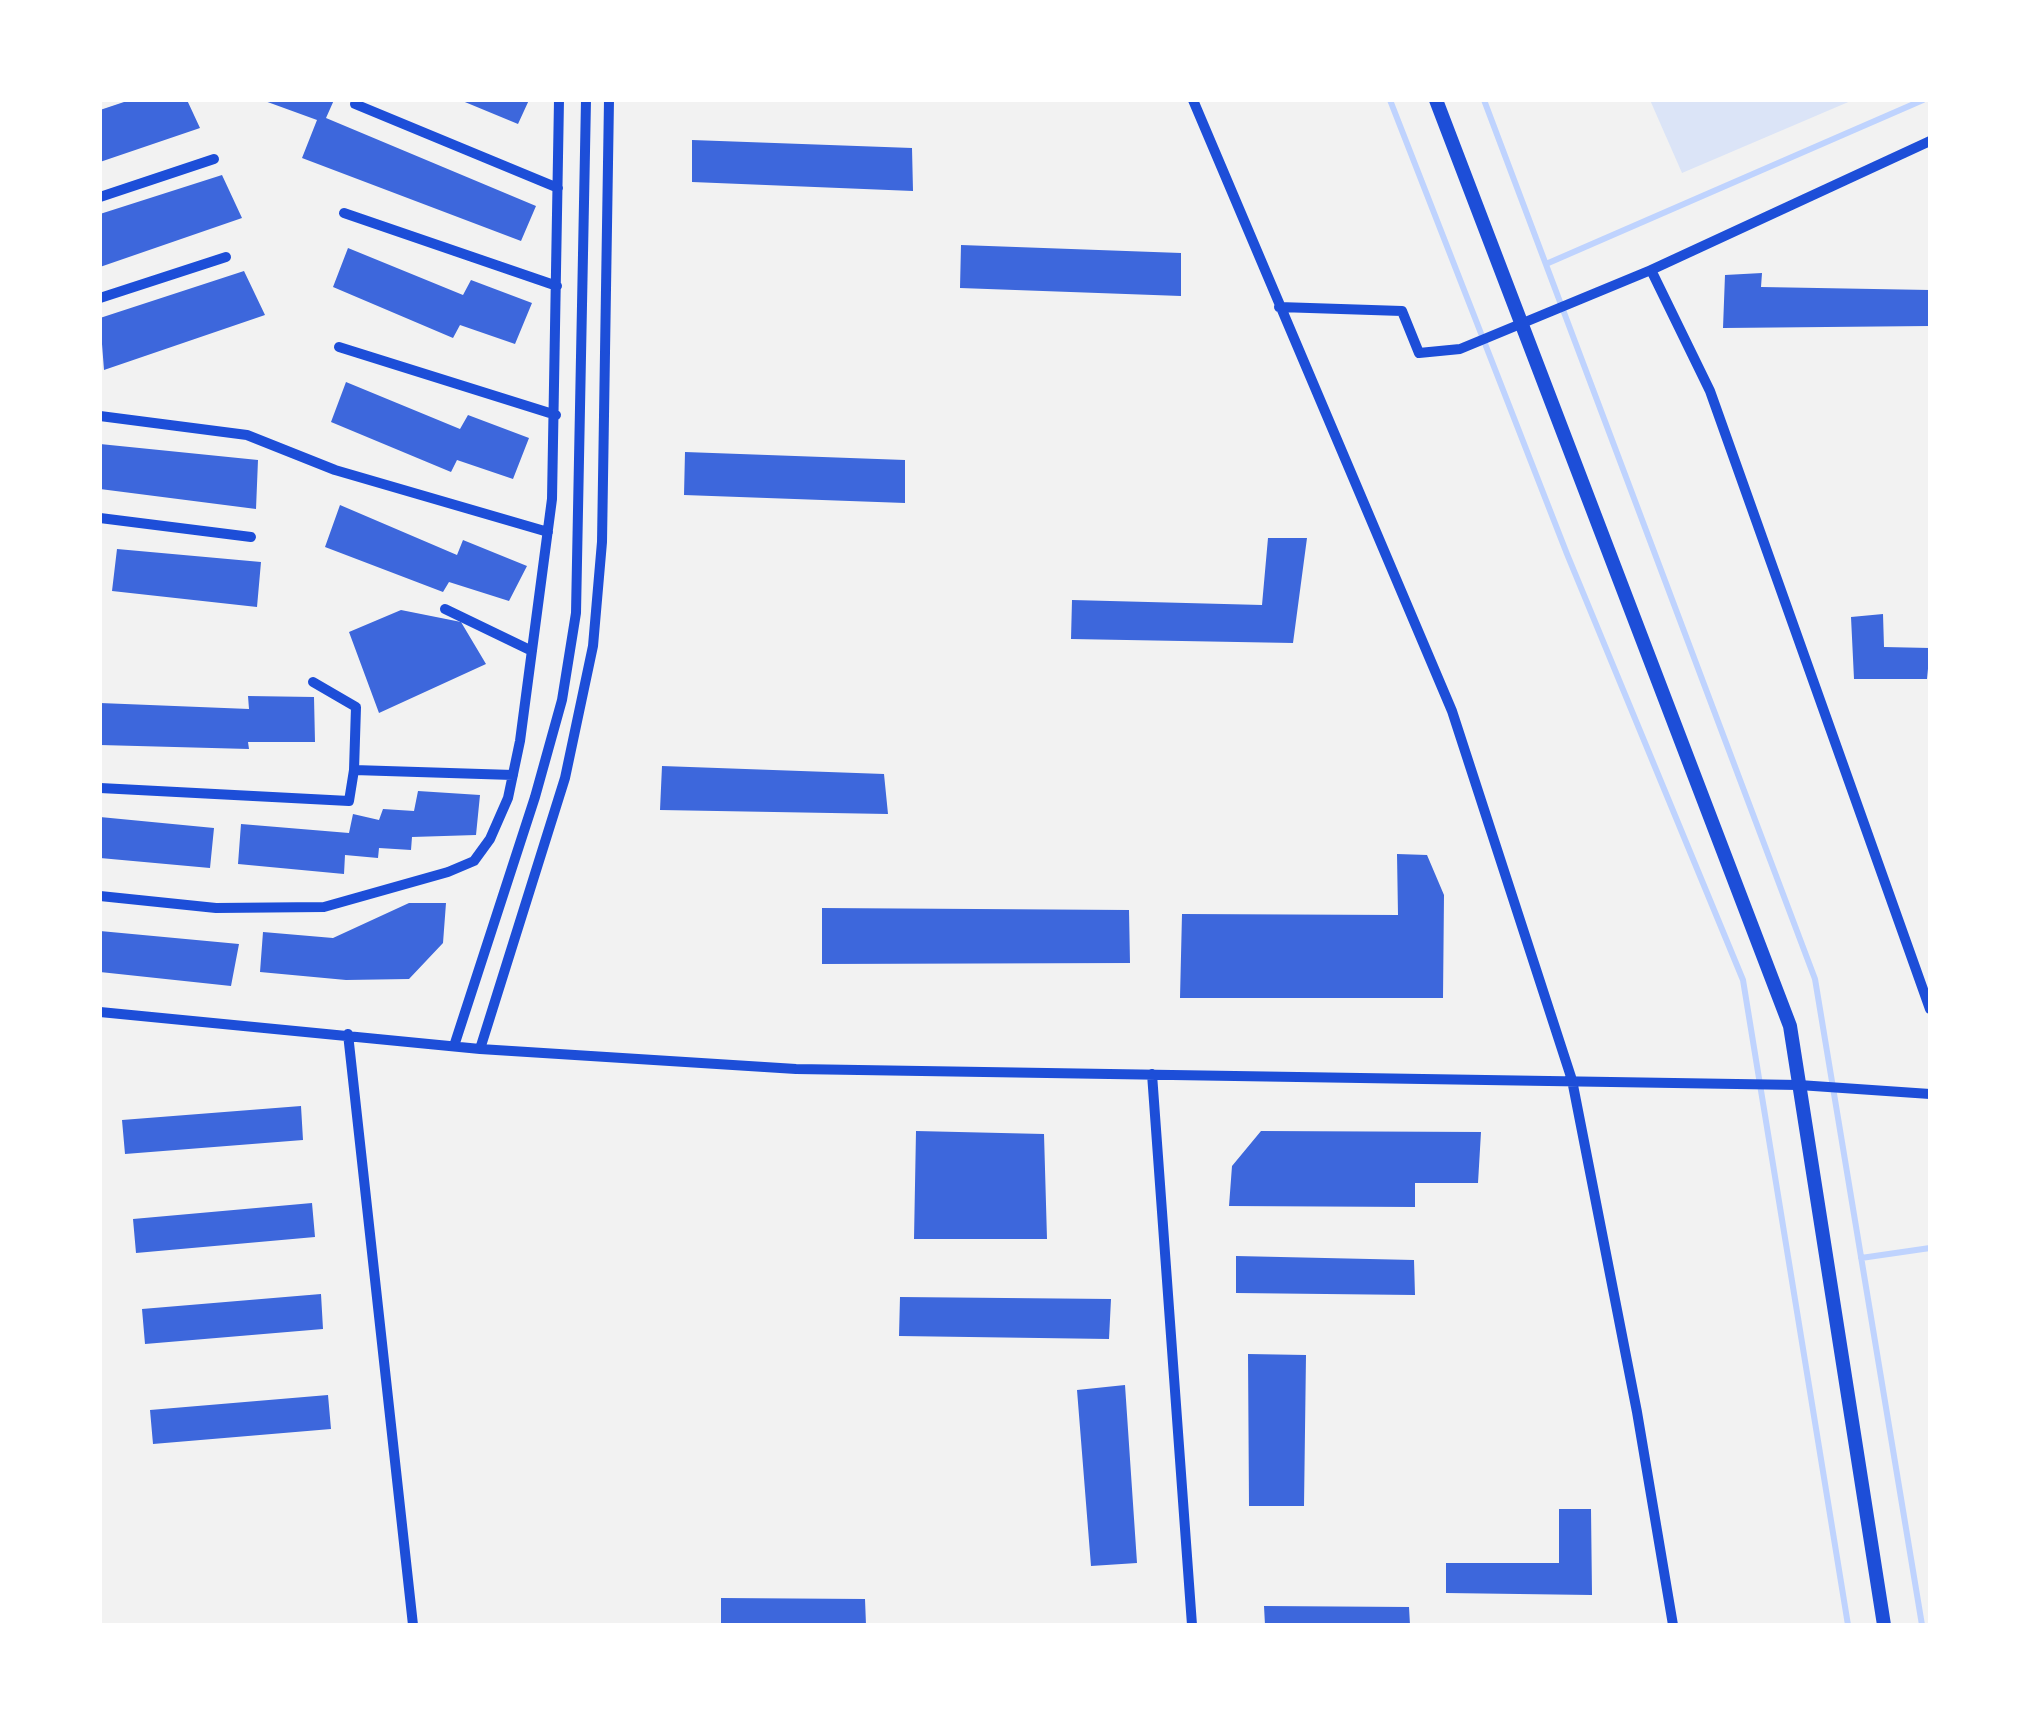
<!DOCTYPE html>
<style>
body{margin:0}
#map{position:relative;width:2030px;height:1725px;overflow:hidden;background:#f2f2f2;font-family:"Fira Sans",sans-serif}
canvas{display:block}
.frame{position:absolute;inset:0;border:102px solid #fff;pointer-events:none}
</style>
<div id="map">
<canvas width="2030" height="1725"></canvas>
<div class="frame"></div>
</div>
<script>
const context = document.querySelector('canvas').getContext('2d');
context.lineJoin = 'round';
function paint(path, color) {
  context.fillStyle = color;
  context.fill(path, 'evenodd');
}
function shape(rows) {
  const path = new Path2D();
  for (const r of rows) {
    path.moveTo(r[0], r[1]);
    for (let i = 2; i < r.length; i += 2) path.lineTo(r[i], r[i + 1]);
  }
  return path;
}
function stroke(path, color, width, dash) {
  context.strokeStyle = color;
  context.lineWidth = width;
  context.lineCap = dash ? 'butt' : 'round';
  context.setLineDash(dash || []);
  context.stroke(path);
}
paint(shape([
 [1650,100,1853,100,1682,173]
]), '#dbe4f7');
stroke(shape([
 [1390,100,1567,554,1743,980,1848,1625],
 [1484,100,1815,979,1922,1625],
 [1546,264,1923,100],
 [1861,1258,1930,1248]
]), '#bfd3fe', 6);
paint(shape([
 [130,100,187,100,200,128,100,162,100,110],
 [262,100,334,100,326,118,536,206,521,241,302,158,317,120],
 [460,100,529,100,518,124],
 [692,140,912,148,913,191,692,182],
 [222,175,242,218,100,267,100,214],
 [961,245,1181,253,1181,296,960,288],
 [348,248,463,295,471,280,532,303,515,344,460,325,453,338,333,287],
 [244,271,265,315,104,370,100,318],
 [1762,273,1761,287,1930,290,1930,326,1723,328,1725,275],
 [346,382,460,429,468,415,529,438,513,479,457,460,451,472,331,422],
 [100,444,258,460,256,509,100,489],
 [685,452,905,460,905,503,684,495],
 [340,505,457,555,463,540,527,566,509,601,449,582,443,592,325,547],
 [1268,538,1307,538,1293,643,1071,639,1072,600,1262,605],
 [117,549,261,562,257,607,112,591],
 [401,610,461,622,486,664,379,713,349,632],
 [1883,614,1884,647,1930,648,1927,679,1854,679,1851,617],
 [248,696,314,697,315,742,248,742,249,749,100,745,100,703,249,709],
 [662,766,884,774,888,814,660,810],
 [418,791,480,795,476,835,412,837,411,850,379,848,378,858,345,855,344,874,238,864,241,824,349,833,353,814,379,820,383,809,414,811],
 [100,817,214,828,210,868,100,858],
 [1397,854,1427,855,1444,895,1443,998,1180,998,1182,914,1398,915],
 [409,903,446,903,443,943,409,979,346,980,260,972,263,932,333,938],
 [822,908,1129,910,1130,963,822,964],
 [100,931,239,944,231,986,100,972],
 [301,1106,303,1140,125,1154,122,1120],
 [916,1131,1044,1134,1047,1239,914,1239],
 [1261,1131,1481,1132,1478,1183,1415,1183,1415,1207,1229,1206,1232,1166],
 [312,1203,315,1237,136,1253,133,1219],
 [1236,1256,1414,1260,1415,1295,1236,1293],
 [321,1294,323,1329,145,1344,142,1309],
 [900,1297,1111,1299,1109,1339,899,1336],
 [1248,1354,1306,1355,1304,1506,1249,1506],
 [1125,1385,1137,1563,1091,1566,1077,1390],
 [328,1395,331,1429,153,1444,150,1410],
 [1559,1509,1591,1509,1592,1595,1446,1593,1446,1563,1559,1563],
 [721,1598,865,1599,866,1625,721,1625],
 [1264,1606,1409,1607,1410,1625,1265,1625]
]), '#3d67dc');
stroke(shape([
 [1193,100,1452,711,1572,1080,1637,1412,1673,1625],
 [355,104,558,188],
 [100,197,214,159],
 [344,213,557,286],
 [1651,270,1710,391,1930,1009],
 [100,298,226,257],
 [1279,307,1402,311,1419,353,1460,349,1651,270,1930,141],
 [339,347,556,415],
 [100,416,247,435,335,470,548,532],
 [100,518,251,537],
 [445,609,532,651],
 [313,682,356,707,354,770],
 [100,788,349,801,354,770,513,775],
 [100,896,216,908,324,907,448,872,474,861,490,839,508,798,520,741,552,499,559,100],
 [100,1012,480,1049,796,1069,1799,1085,1930,1094],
 [348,1034,413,1625],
 [454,1046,535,797,562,700,576,613,586,100],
 [480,1049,565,778,593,646,602,542,609,100],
 [1152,1074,1192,1625]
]), '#1d4ed8', 10);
stroke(shape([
 [1436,100,1790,1026,1884,1625]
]), '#1d4ed8', 14);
</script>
